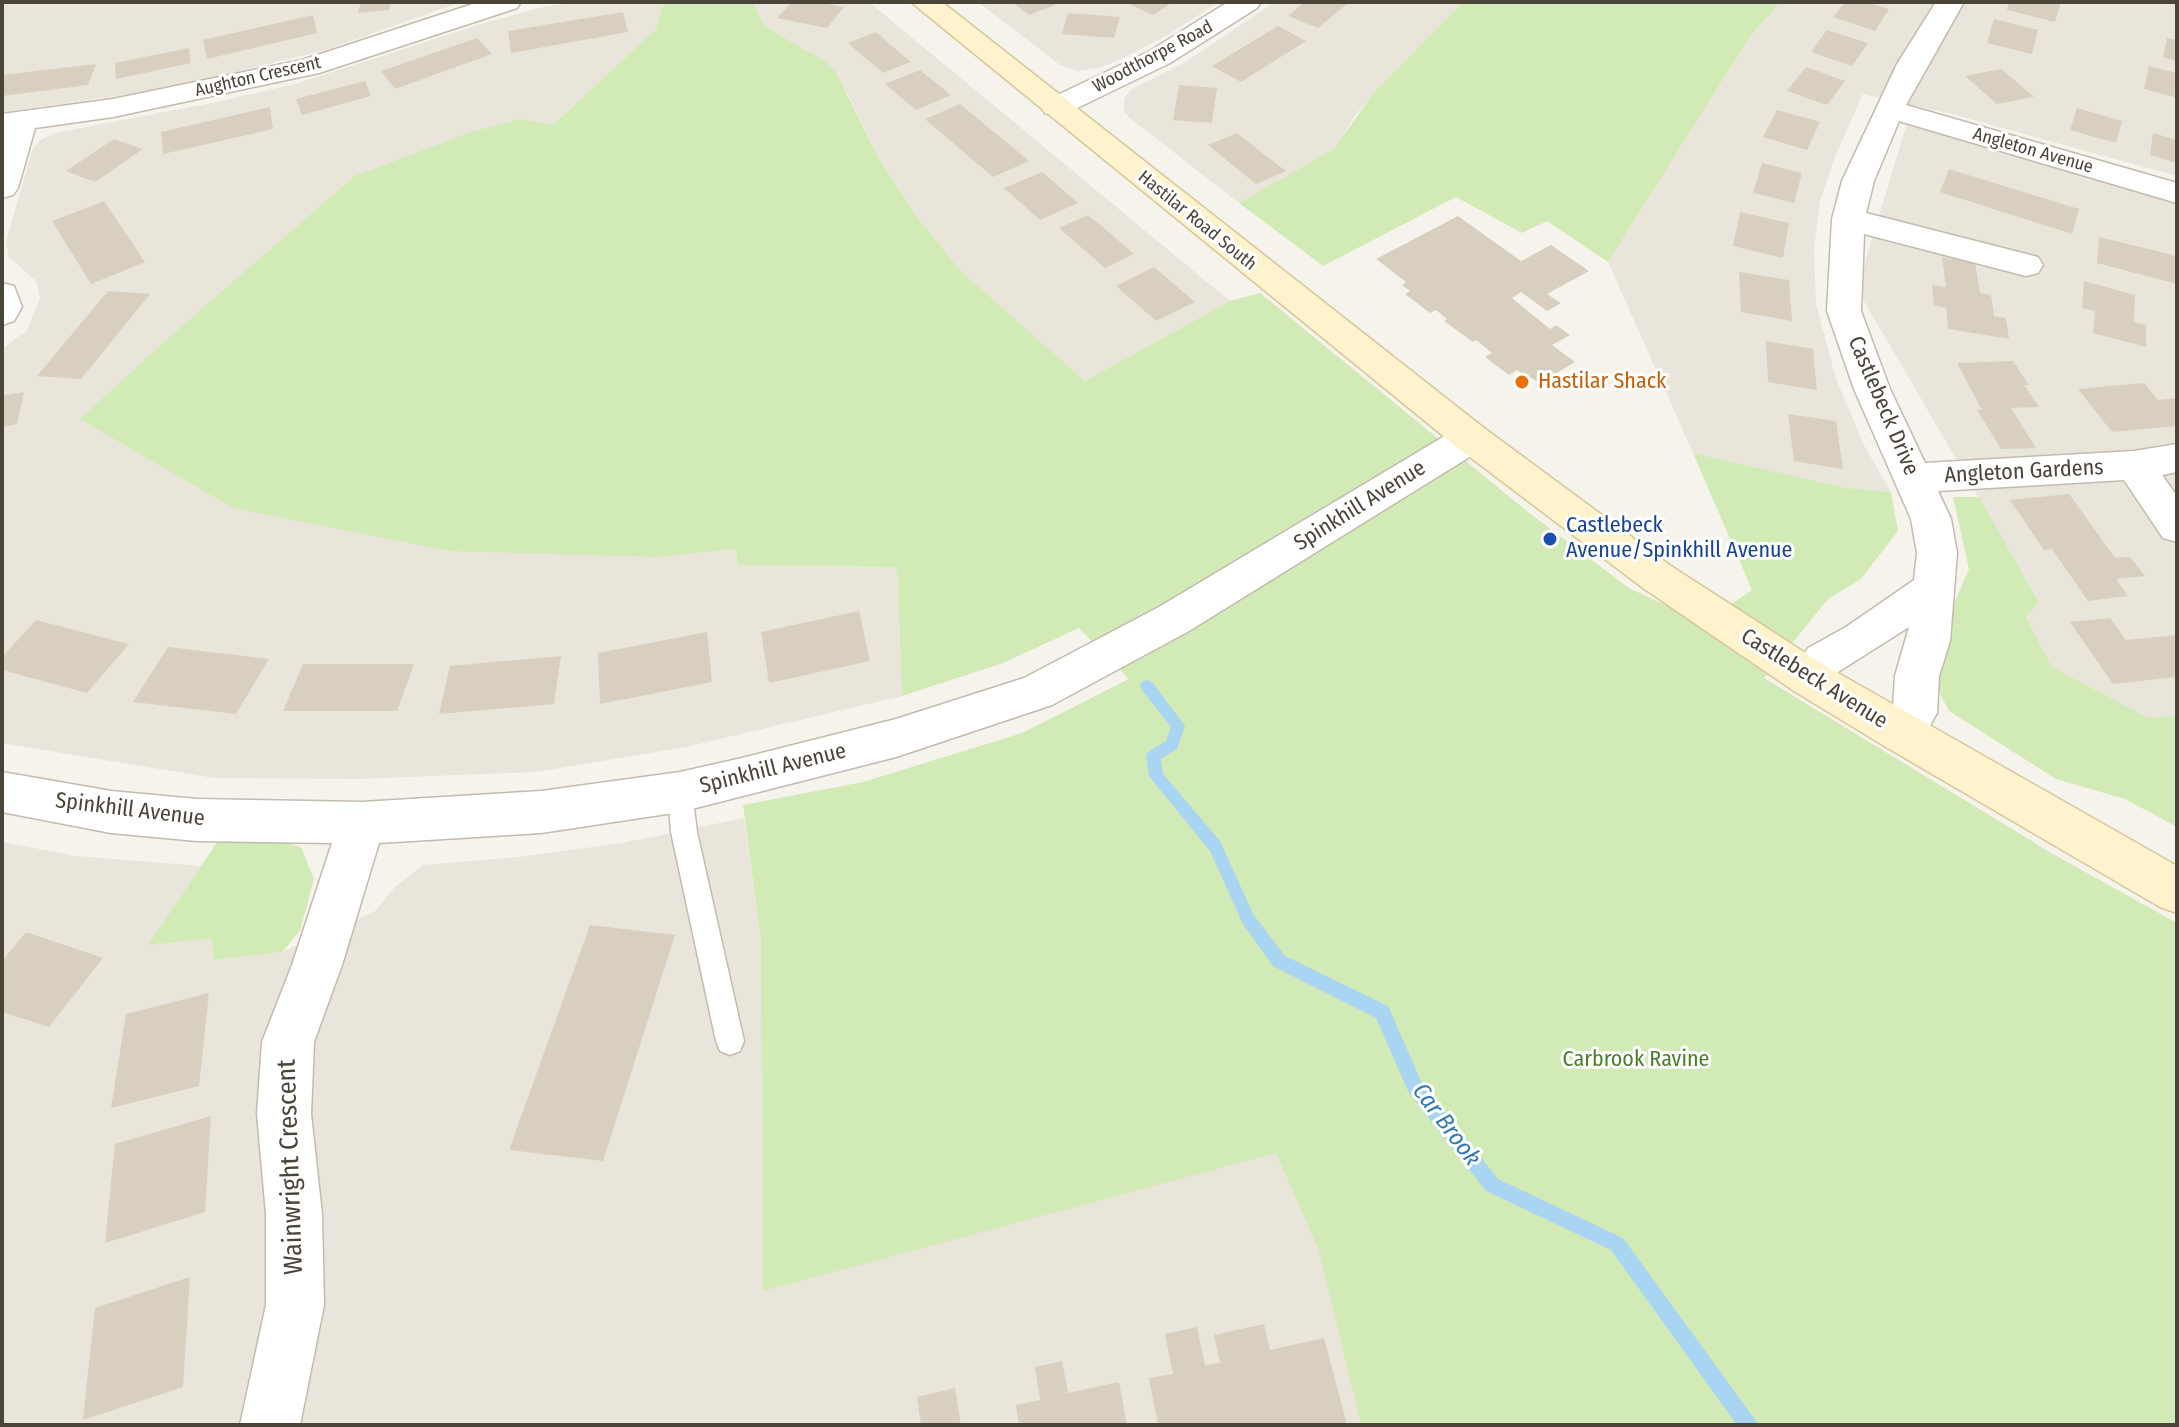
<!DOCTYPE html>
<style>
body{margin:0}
#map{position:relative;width:2179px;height:1427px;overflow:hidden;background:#f6f3ec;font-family:"Fira Sans Condensed",sans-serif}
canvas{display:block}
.frame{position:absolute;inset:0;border:4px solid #4b4439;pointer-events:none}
</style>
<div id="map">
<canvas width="2179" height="1427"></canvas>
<div class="frame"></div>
</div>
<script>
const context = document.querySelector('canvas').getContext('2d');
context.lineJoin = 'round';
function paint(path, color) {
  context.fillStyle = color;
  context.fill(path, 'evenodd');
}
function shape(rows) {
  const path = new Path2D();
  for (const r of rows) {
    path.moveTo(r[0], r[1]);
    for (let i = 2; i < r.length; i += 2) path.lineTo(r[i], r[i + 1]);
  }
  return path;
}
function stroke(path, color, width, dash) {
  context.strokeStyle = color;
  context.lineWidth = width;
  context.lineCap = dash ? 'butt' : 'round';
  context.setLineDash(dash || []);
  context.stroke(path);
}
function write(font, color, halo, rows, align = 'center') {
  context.font = font + ' "Fira Sans Condensed",sans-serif';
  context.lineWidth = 6;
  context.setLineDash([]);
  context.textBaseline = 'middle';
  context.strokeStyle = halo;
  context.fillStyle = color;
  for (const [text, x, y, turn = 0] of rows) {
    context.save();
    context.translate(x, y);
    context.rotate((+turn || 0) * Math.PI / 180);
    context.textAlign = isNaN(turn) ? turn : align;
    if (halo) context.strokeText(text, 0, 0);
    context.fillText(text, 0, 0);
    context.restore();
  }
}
paint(shape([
 [2,2,461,2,325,50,215,77,131,94,2,112],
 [577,2,664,2,656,29,553,125,520,119,263,258,175,332,659,557,736,549,738,565,897,567,902,696,686,747,535,772,358,779,214,778,2,743,2,349,27,330,40,298,37,282,9,257,6,242,33,148,42,139,55,133,217,102,295,84,481,24,543,7],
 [752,2,869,2,1230,301,1085,381,961,271,914,213,878,157,847,92,808,51,765,26],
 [978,2,1219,2,1166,36,1123,58,1102,67,1078,71,1060,65],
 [1275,2,1463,2,1355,115,1335,149,1239,203,1130,118,1124,112,1124,99,1130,90,1184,63],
 [1781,2,2177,2,2177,176,1948,113,1863,94,1835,157,1820,201,1814,249,1816,304,1836,379,1865,447,1891,492,1847,488,1693,453,1608,262,1751,35],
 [1907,123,2177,198,2177,716,2149,718,2052,667,2026,617,2039,601,1857,289],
 [744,818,761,942,1293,1148,1373,1425,2,1425,2,842,77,856,201,866,149,944,211,938,214,960,282,952,375,911,395,887,423,865,519,857,622,843]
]), '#eae5da');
paint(shape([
 [664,2,752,2,765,26,826,62,837,74,878,157,914,213,961,271,1085,381,1230,301,1260,293,1528,512,1629,588,1703,623,1752,590,1693,453,1847,488,1891,492,1898,531,1861,579,1828,599,1764,678,2053,854,2177,923,2177,1425,1361,1425,1319,1250,1276,1153,763,1291,761,942,743,805,863,782,1022,733,1129,679,1079,628,1003,663,902,696,897,567,738,565,736,549,659,557,449,551,233,508,80,419,175,332,355,176,471,132,520,119,553,125,656,29],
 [1463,2,1781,2,1751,35,1608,262,1547,221,1522,233,1456,197,1323,266,1239,203,1334,149,1372,95],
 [1953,497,1979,497,2039,602,2026,617,2052,667,2149,718,2177,716,2177,827,2125,799,2056,779,1949,711,1926,667,1969,569],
 [222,835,262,837,301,847,314,879,300,931,282,952,214,960,211,938,148,945]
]), '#d2eab5');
paint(shape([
 [1147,680,1152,682,1185,726,1177,749,1161,759,1163,774,1220,841,1253,914,1285,956,1388,1006,1421,1081,1498,1179,1623,1238,1759,1425,1737,1425,1611,1250,1486,1191,1409,1093,1376,1018,1273,966,1243,924,1210,851,1149,776,1146,756,1148,752,1166,741,1171,727,1142,690,1140,686,1142,682,1147,680]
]), '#a9d4f2');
paint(shape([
 [361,2,391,2,389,10,358,13],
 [792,2,816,2,844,7,827,28,777,18],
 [1012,2,1051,2,1055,5,1029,15],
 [1124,2,1173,2,1153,15],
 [1305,2,1349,2,1318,28,1288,16],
 [1845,2,1866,2,1889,9,1875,31,1833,17],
 [2009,2,2061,2,2055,22,2007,10],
 [623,12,628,32,511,53,508,31],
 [1068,13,1120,17,1114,38,1062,34],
 [313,15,317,33,207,59,203,40],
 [1994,19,2038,30,2032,54,1987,43],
 [1278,26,1306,41,1241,82,1212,66],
 [1827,30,1868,43,1852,66,1811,52],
 [876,32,893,47,911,62,883,73,848,43],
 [477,38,492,54,395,89,381,71],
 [2167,38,2177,40,2177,61,2163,57],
 [189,48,191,63,116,79,115,63],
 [96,64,88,85,2,96,2,75],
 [2149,66,2177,73,2177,98,2144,89],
 [1806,67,1845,81,1827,105,1787,91],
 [2001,69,2018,83,2034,97,1997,104,1965,76],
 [920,70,951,95,916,110,885,84],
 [365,81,371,96,302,115,296,99],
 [1179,85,1217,88,1212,123,1173,120],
 [960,104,977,118,1029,161,993,177,925,119],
 [270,107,273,129,163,154,161,132],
 [2077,108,2122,121,2116,143,2070,130],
 [1777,110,1820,122,1807,150,1763,137],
 [1237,133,1261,152,1286,171,1256,184,1208,145],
 [2153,133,2177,140,2177,163,2150,155],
 [114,139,143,149,95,182,66,171],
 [1762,163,1802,173,1794,203,1753,193],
 [1949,169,2079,209,2072,234,1940,192],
 [1042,172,1078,203,1040,220,1004,188],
 [104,201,145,262,91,284,52,221],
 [1740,212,1789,223,1783,258,1733,246],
 [1088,215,1111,234,1134,254,1105,268,1059,228],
 [1458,216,1521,261,1551,245,1589,271,1547,294,1561,303,1547,311,1521,292,1512,298,1550,329,1556,325,1570,335,1552,345,1575,362,1540,383,1517,370,1509,375,1485,357,1492,353,1476,340,1473,342,1444,321,1447,319,1436,310,1430,313,1405,294,1410,291,1402,285,1406,282,1376,259],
 [2099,237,2177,256,2177,284,2097,263],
 [1942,257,1975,263,1980,293,1991,295,1994,316,2006,318,2009,339,1948,329,1946,308,1934,305,1932,285,1946,287],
 [1154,267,1195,302,1156,321,1116,286],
 [1739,272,1789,280,1792,321,1741,312],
 [2084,281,2135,295,2134,322,2146,325,2146,347,2093,333,2095,311,2082,308],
 [108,291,150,294,81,379,37,376],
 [1766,341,1813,349,1817,390,1768,382],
 [2013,361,2029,385,2024,385,2039,407,2011,408,2036,448,2001,449,1977,410,1982,410,1957,363],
 [2144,383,2158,400,2177,398,2177,426,2112,432,2078,389],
 [24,392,17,424,2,427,2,396],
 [1788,414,1836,421,1843,469,1794,461],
 [2069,494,2115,558,2130,557,2145,576,2116,579,2128,596,2088,601,2052,549,2044,550,2010,500],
 [859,611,870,661,769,683,761,632],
 [2110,618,2126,640,2177,635,2177,677,2113,684,2070,622],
 [36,620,82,632,129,644,87,693,2,670,2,657],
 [707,632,712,682,600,704,598,653],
 [168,647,218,653,269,659,236,714,133,702],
 [561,656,554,704,439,714,450,666],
 [303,664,414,664,397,711,283,711],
 [590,925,675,935,603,1161,509,1150],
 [26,932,103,958,49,1027,2,1012,2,961],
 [209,993,199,1086,111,1108,126,1014],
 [211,1116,205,1212,105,1243,115,1144],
 [190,1277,183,1387,83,1420,95,1308],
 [1264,1324,1270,1350,1324,1338,1347,1425,1158,1425,1149,1378,1173,1374,1165,1334,1197,1327,1205,1365,1220,1363,1214,1335],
 [1062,1361,1068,1393,1119,1382,1127,1425,1019,1425,1016,1405,1040,1400,1035,1367],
 [955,1388,961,1425,921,1425,917,1397]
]), '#d8cfc1');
const lane = shape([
 [680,781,689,784,692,792,697,832,744,1041,740,1051,730,1055,720,1051,716,1041,671,832,668,792,671,784,680,781]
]);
const street = shape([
 [479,2,521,2,517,8,319,73,113,117,35,128,18,188,13,195,2,198,2,114,113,99,302,60,479,2],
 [1228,2,1261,2,1257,8,1170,63,1067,113,1056,116,1045,113,1041,107,1045,101,1150,51,1228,2],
 [1936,2,1964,2,1906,105,2177,183,2177,203,1899,121,1874,181,1866,213,2038,257,2043,265,2038,273,2026,276,1864,234,1861,311,1890,389,1925,463,2134,451,2177,444,2177,472,2162,475,2177,496,2177,542,2163,538,2124,480,1938,491,1951,519,1957,553,1950,641,1939,676,1937,713,1918,747,1902,753,1886,747,1880,734,1893,710,1895,676,1909,627,1838,672,1824,691,1809,696,1794,691,1787,678,1808,648,1846,627,1914,580,1917,553,1911,519,1854,389,1827,311,1832,219,1842,181,1897,64,1936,2],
 [2,283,14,286,22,307,14,321,2,325,2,283],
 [1471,424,1484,428,1490,438,1484,448,1189,631,1052,705,896,757,680,812,541,833,379,843,342,965,314,1042,311,1114,322,1214,324,1305,300,1425,240,1425,266,1305,266,1214,257,1114,262,1042,292,965,332,843,197,841,111,833,2,812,2,772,111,791,197,799,362,802,541,791,680,772,742,758,896,719,1024,678,1159,607,1458,428,1471,424]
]);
const secondary = shape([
 [911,2,942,2,1484,428,1671,566,1824,665,2177,866,2177,913,2160,907,1886,747,1794,691,1643,588,1458,448,911,2]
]);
stroke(lane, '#c2bbae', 3);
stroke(street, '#c2bbae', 3);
stroke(secondary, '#d6c79b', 3);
paint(lane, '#fff');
paint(street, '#fff');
paint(secondary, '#fff3cd');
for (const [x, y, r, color] of [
 [1522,382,8,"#e8710a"],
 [1550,539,8,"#1a4fb4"]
]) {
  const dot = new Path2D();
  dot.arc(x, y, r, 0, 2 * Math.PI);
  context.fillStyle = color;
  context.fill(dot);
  stroke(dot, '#fff', 3);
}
write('18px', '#4b4439', '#fff', [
 ["Woodthorpe Road",1153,57,-28],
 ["Aughton Crescent",258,77,-13],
 ["Angleton Avenue",2033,151,16],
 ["Hastilar Road South",1197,221,39]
]);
write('22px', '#c56008', '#fff', [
 ["Hastilar Shack",1538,382]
], 'left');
write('22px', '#4b4439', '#fff', [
 ["Castlebeck Drive",1883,406,67],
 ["Angleton Gardens",2024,472,-3],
 ["Spinkhill Avenue",1360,506,-32],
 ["Castlebeck Avenue",1814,679,32],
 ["Spinkhill Avenue",773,769,-14],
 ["Spinkhill Avenue",130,810,7]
]);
write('22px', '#164399', '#fff', [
 ["Castlebeck",1566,526],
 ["Avenue/Spinkhill Avenue",1566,551]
], 'left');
write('22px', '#4a7f2a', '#fff', [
 ["Carbrook Ravine",1636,1060]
]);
write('italic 24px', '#2e7ab2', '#fff', [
 ["Car Brook",1446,1125,53]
]);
write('26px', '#4b4439', '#fff', [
 ["Wainwright Crescent",291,1167,-92]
]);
</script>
